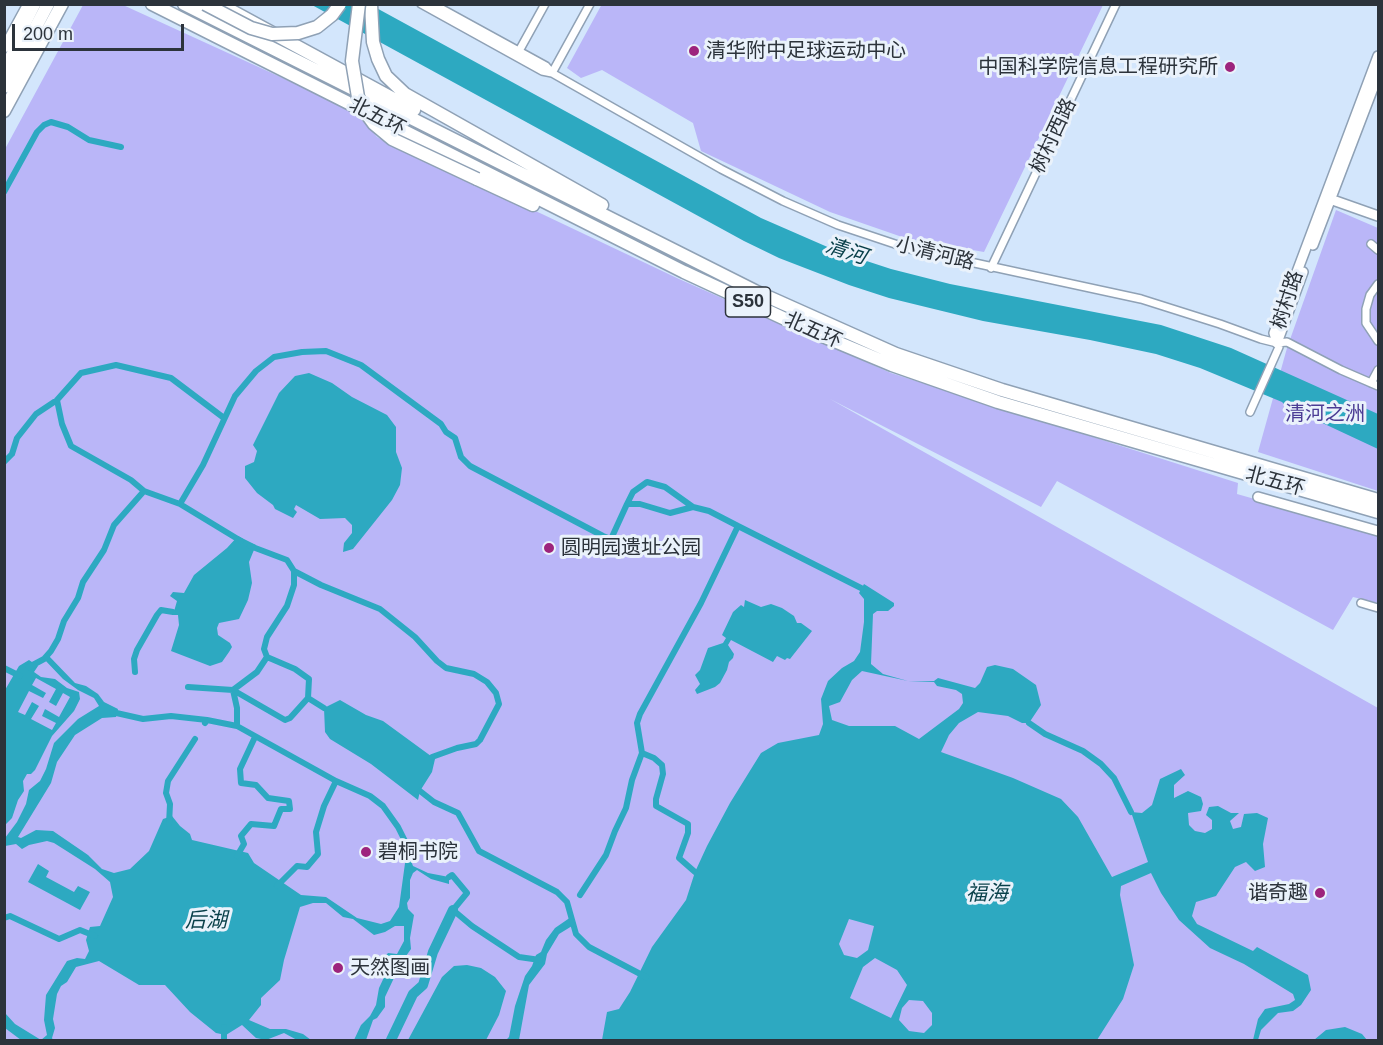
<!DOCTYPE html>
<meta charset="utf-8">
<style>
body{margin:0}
#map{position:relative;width:1383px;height:1045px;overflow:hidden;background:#d3e6fc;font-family:Arial,sans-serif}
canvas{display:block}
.frame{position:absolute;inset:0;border:6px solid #2c333b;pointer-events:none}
.scale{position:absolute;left:12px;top:24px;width:172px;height:27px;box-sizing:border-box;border:3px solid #2c333b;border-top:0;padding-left:8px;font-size:18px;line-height:21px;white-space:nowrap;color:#2c333b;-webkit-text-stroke:4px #eaf2fb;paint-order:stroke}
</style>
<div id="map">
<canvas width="1383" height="1045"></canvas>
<div class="frame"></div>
<div class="scale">200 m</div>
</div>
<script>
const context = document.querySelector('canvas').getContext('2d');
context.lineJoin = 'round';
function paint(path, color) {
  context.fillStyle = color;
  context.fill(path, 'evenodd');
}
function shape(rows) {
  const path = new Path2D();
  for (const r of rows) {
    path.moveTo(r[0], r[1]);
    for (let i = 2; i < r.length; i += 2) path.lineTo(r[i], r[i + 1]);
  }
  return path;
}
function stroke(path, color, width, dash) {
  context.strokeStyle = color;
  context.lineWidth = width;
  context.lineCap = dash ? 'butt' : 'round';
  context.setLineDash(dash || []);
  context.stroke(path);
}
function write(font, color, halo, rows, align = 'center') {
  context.font = font + ' Arial,"Noto Sans SC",sans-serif';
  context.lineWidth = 6;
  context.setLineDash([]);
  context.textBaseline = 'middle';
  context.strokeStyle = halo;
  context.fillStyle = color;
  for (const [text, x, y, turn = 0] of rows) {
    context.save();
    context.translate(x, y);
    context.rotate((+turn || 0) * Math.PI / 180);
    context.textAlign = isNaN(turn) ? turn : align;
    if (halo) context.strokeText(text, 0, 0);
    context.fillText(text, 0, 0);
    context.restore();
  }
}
paint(shape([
 [602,4,1103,4,1103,5,984,252,905,238,830,212,701,151,693,123,602,70,581,78,567,68],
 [83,5,123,5,357,112,377,137,415,157,542,214,679,279,891,373,1238,483,1237,494,1378,534,1378,603,1353,597,1333,630,1057,481,1041,507,830,399,1378,708,1378,1040,5,1040,5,149],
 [1336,210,1378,228,1378,491,1258,452,1287,348]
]), '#bab6f8');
paint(shape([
 [312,5,371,5,761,218,839,252,891,269,950,284,1161,325,1231,348,1378,414,1378,449,1286,406,1282,402,1200,368,1156,354,1090,340,983,321,889,298,849,285,779,258,744,241],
 [309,373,332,383,352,397,387,415,396,427,396,452,402,468,400,485,392,500,353,549,343,552,344,543,352,533,352,525,345,518,320,519,296,505,294,509,297,512,293,518,275,509,273,505,257,493,245,478,245,466,254,462,257,451,253,445,279,393,295,376],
 [238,536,256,545,249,562,252,583,248,600,239,619,219,623,217,628,218,635,230,643,232,647,229,652,222,662,210,666,171,651,179,625,178,615,173,615,177,601,170,596,173,592,184,593,194,575,227,548],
 [864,584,894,603,894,606,888,611,877,611,873,614,871,664,883,674,908,681,934,681,938,678,975,688,980,683,987,667,995,665,1013,669,1036,685,1041,705,1029,723,1022,723,1008,716,978,712,959,723,949,735,941,752,1013,778,1061,799,1078,817,1112,877,1148,862,1131,812,1142,813,1152,805,1160,779,1181,769,1185,775,1174,785,1174,798,1188,791,1201,797,1203,804,1201,811,1188,813,1189,825,1195,831,1205,833,1212,829,1212,820,1206,815,1209,807,1218,806,1231,813,1239,813,1230,821,1233,829,1241,827,1244,814,1257,813,1268,818,1263,844,1265,867,1255,871,1246,862,1235,867,1216,896,1196,902,1192,916,1197,924,1253,951,1257,947,1308,975,1311,990,1301,1005,1293,1011,1278,1013,1261,1030,1258,1040,1253,1040,1258,1019,1265,1009,1289,1004,1295,1000,1293,994,1244,964,1210,948,1179,920,1161,893,1151,873,1121,886,1120,895,1134,965,1123,999,1097,1040,602,1040,607,1012,619,1009,630,992,652,947,686,900,695,872,707,846,730,803,761,753,778,743,819,735,823,724,821,699,828,681,842,668,854,661,860,652,864,622,864,599,859,593],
 [862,671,908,681,934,682,937,686,956,690,962,694,963,703,959,709,919,739,895,726,849,726,832,720,829,706,840,702,852,680],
 [849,919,874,926,868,950,857,958,844,955,839,944],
 [875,958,897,970,907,985,891,1018,850,998,863,967],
 [909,1000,923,1001,932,1013,932,1025,924,1033,909,1031,899,1020,902,1008],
 [745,600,761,607,771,604,782,608,794,616,797,623,801,623,812,631,790,659,787,658,785,660,777,656,773,662,731,640,728,645,734,654,733,658,729,662,727,670,720,683,715,687,697,694,695,690,700,684,695,675,700,670,708,648,723,643,726,638,722,635,733,612,741,605,744,607],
 [48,655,75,683,86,686,98,694,104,702,118,709,116,717,102,718,75,735,57,762,51,783,18,837,21,838,36,830,53,831,88,855,102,869,114,873,130,869,149,851,163,819,172,816,180,826,190,834,192,840,248,853,254,863,301,895,326,897,357,918,381,924,390,921,399,907,406,856,410,858,413,866,428,873,449,877,449,884,431,879,417,870,413,873,410,880,410,898,407,903,408,909,414,915,410,938,411,949,401,963,385,997,385,1007,377,1018,373,1020,366,1040,354,1040,361,1025,370,1016,376,1005,379,988,387,971,388,965,384,958,388,953,397,954,404,941,404,926,395,926,385,932,374,935,353,919,343,917,326,903,313,903,300,907,284,960,280,980,261,998,261,1005,249,1020,270,1029,286,1029,303,1034,311,1040,297,1040,284,1033,266,1040,256,1038,242,1025,226,1035,216,1033,190,1012,165,985,139,985,99,961,76,967,67,982,61,986,57,994,53,1019,55,1028,52,1038,53,1040,21,1040,5,1028,5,1013,15,1024,41,1040,47,1035,44,1020,46,995,67,961,77,958,85,959,89,951,86,940,90,927,100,926,113,897,110,882,95,869,54,843,47,841,29,845,22,849,16,844,5,846,5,838,17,822,26,804,29,790,40,781,46,769,54,743,78,719,99,706,94,698,78,690,63,679,44,659],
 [29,660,38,666,34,672,41,677,55,679,67,688,79,692,80,699,74,711,52,736,35,770,31,774,27,774,23,781,24,791,18,800,12,818,5,825,5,690,19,666],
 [36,678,56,689,49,702,56,706,63,693,70,697,59,717,45,709,42,716,56,723,52,730,31,719,39,706,32,702,25,715,18,712,29,691,43,698,46,693,32,685],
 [340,700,366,715,383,721,435,759,432,772,420,791,418,800,371,764,330,739,325,732,324,708],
 [38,864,49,871,46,877,74,892,78,886,90,892,80,910,28,882],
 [571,917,572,926,559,934,547,954,545,964,529,985,519,1040,506,1040,509,1037,515,1006,525,976,532,966,536,955,541,952,546,940,555,928],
 [467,965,481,968,495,977,506,991,499,1015,486,1040,408,1040,442,977,454,966],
 [1345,1027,1362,1034,1367,1040,1314,1040,1326,1030]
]), '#2da9c1');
stroke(shape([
 [4,192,37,132,44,125,51,122,68,127,89,140,121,147],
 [57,400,62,424,71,446,131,480,144,491,180,504,203,465,235,396,256,371,274,357,302,352,326,351,361,365,441,424,446,432,455,438,461,457,470,466,603,536,611,539,627,504,640,504,670,513,693,507,709,511,738,526],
 [4,462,12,454,17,438,36,414,57,400,81,373,116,365,171,378,224,418],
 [180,504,241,541],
 [627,504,633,492,647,482,665,487,693,507],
 [294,571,321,585,380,609,415,637,437,661,446,668,474,674,487,682,496,693,499,704,480,740,476,744,457,748,432,757],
 [267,657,295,669,309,679,308,698,324,708],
 [29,667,44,659,51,651,58,639,64,621,78,598,83,582,104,550,114,525,144,491],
 [4,668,20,676],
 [135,672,134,659,137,650,157,615,161,610,173,612],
 [188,687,233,690,257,672,267,657,264,649,267,637,287,606,294,585,294,571,287,560,250,546],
 [233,690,237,708,237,726,336,781,370,796,383,806,398,827,406,843,408,862],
 [233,690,285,720,290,718,308,698],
 [112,712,143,719,171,716,207,720],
 [205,723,207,720,237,726],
 [1029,723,1045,734,1083,751,1101,764,1114,778,1131,812],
 [642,753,654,758,662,765,663,774,656,799,656,806,688,824,688,833,679,858,695,872],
 [420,791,434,802,458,813,479,851,557,892,567,902,576,934,589,947,646,977],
 [169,824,170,804,166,793,168,781,195,739],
 [237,856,244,844,241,836,251,824,274,826,281,809,290,809,289,801,268,798,256,785,241,783,240,769,255,737],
 [449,877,452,875,467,893,453,910,472,926,519,957,540,960],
 [277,886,297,866,307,867,318,854,316,832,324,806,336,781],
 [580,895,606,855,615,831,626,808,632,780,642,753,637,723,640,714,701,603,738,526,861,588],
 [4,918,10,916,59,939,80,930,95,936],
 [224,1027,224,1040]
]), '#2da9c1', 6);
stroke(shape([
 [391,1040,413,994,423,985,433,952,453,910]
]), '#2da9c1', 10);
const street = shape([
 [421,4,542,71,552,73,721,169,783,201,838,225,910,249,1141,299,1220,324,1261,339,1277,343,1287,342,1341,370,1378,386],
 [433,4,546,66,552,73],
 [519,51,545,4],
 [552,73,590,4],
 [1371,244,1378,250],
 [991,268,1116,4],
 [1378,284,1370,295,1366,309,1366,323,1378,341],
 [1371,383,1378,370],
 [1250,412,1279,347,1277,343],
 [1361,603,1378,608]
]);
const secondary = shape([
 [4,48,28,4],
 [4,68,36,4],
 [1327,198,1378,216],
 [1313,245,1378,75],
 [1277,343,1274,333,1378,56],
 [1277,343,1303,272],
 [1258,497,1378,531]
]);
const highway = shape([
 [152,4,684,272,813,332,892,365,998,402,1378,512],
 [184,4,755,291,896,354,1002,390,1378,500],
 [219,4,414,110],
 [371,4,373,42,378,59,386,76,405,94,602,205],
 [4,87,48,4],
 [4,111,62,4],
 [477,179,533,205]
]);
stroke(street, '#8fa1b5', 10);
stroke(secondary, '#8fa1b5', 12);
stroke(highway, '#8fa1b5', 15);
stroke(street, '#fff', 7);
stroke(secondary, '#fff', 9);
stroke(highway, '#fff', 12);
const highwayBridge = shape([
 [205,4,251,28,272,34,298,33,317,27,332,15,340,4],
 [359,4,352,61,358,97,366,113,374,124,392,139,477,179]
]);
stroke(highwayBridge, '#8fa1b5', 15, []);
stroke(highwayBridge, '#fff', 12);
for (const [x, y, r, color] of [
 [694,51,6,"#9d247d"],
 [1230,67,6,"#9d247d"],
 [549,548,6,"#9d247d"],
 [366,852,6,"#9d247d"],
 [1320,893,6,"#9d247d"],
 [338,968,6,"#9d247d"]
]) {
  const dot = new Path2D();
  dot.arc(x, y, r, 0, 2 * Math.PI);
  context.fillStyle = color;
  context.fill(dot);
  stroke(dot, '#eaf2fb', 2);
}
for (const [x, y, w] of [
 [748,302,45]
]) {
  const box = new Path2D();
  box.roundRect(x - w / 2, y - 15, w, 30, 4.5);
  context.fillStyle = '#eaf2fb';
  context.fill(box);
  stroke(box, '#2c333b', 1.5);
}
write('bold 18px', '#2c333b', null, [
 ["S50",748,302]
]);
write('20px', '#2c333b', '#eaf2fb', [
 ["清华附中足球运动中心",706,51],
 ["中国科学院信息工程研究所",1218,67,"right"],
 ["圆明园遗址公园",561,548],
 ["碧桐书院",378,852],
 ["谐奇趣",1308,893,"right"],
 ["天然图画",350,968]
], 'left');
write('20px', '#2c333b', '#eaf2fb', [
 ["北五环",377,117,27],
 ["树村西路",1054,136,-65],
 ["小清河路",935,254,14],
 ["树村路",1288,300,-72],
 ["北五环",813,331,24],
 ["北五环",1275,482,15]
]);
write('20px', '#4b3c94', '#eaf2fb', [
 ["清河之洲",1325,414]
]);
write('italic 21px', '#083f49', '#eaf2fb', [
 ["清河",846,252,18],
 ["福海",987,894],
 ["后湖",206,921]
]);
</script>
